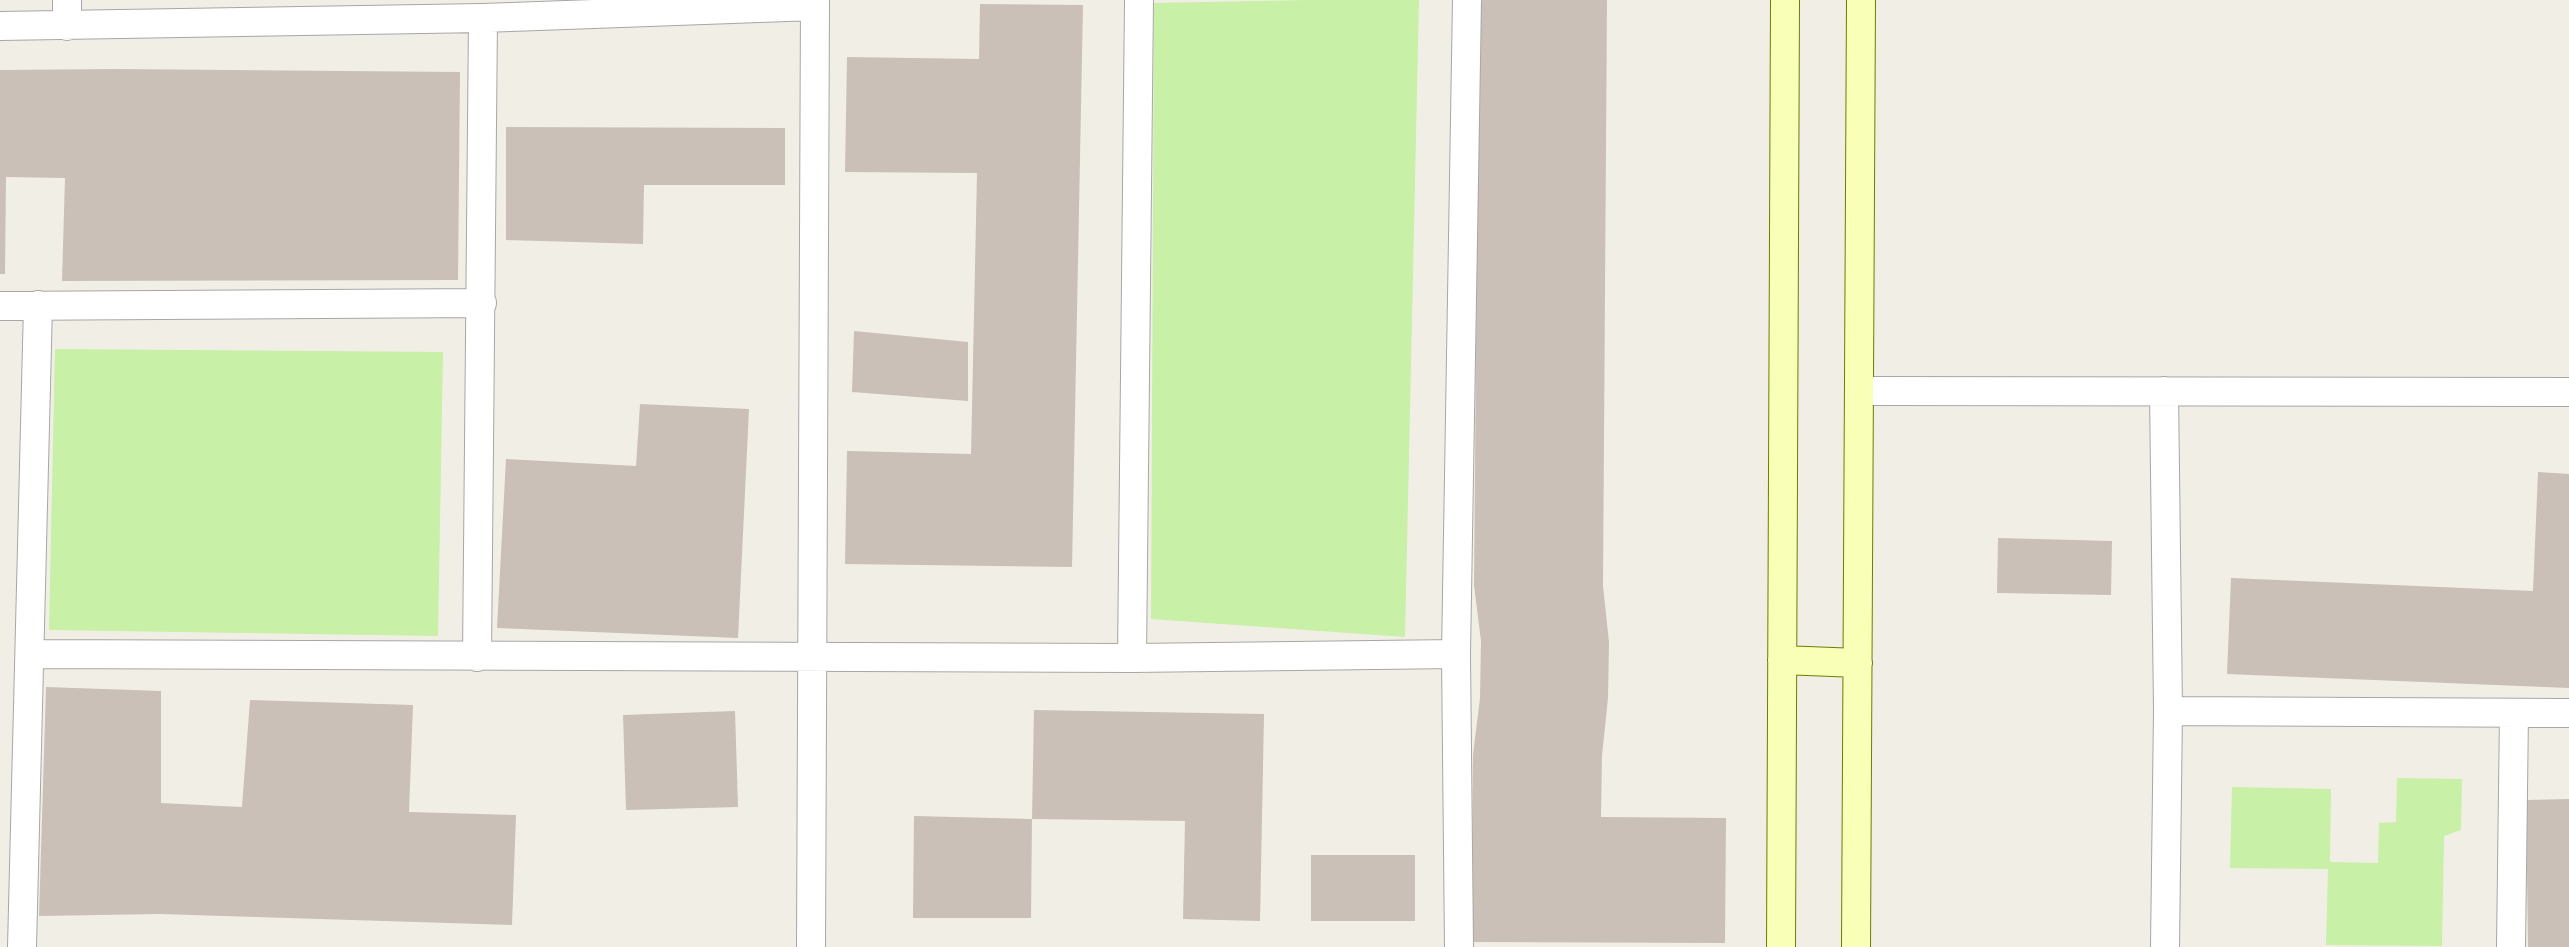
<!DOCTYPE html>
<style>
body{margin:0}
canvas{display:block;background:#f1eee5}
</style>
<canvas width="2569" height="947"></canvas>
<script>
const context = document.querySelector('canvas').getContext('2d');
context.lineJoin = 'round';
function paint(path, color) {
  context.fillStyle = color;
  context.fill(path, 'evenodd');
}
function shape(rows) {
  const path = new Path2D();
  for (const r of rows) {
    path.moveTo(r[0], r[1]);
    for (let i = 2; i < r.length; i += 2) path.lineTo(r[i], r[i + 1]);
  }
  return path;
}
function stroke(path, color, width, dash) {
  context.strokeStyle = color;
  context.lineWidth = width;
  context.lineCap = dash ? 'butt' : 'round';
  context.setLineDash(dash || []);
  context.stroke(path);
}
paint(shape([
 [1308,0,1419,0,1405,637,1151,619,1154,3],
 [55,349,443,352,438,636,49,630],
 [2397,778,2462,779,2461,830,2444,836,2442,946,2326,945,2328,869,2230,868,2232,787,2331,789,2330,862,2378,863,2379,823,2396,822]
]), '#c8f0a7');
paint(shape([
 [1479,0,1607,0,1603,586,1609,642,1608,698,1602,756,1601,817,1726,818,1725,943,1472,942,1473,755,1480,698,1481,641,1474,585],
 [980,4,1083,5,1072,567,845,564,847,451,971,454,977,173,845,172,847,57,979,59],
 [117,69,460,72,458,280,62,281,65,178,6,177,5,274,0,274,0,70],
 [506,127,785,128,785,185,644,185,643,244,506,240],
 [854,331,968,342,968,401,852,392],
 [640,404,749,409,738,638,497,628,506,459,636,466],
 [2538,472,2569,474,2569,688,2227,674,2231,578,2533,591],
 [1998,538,2112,541,2111,595,1997,593],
 [46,687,161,691,161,803,221,806,242,807,250,700,413,705,409,812,516,815,512,925,160,914,39,916],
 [1034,710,1264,714,1260,921,1183,919,1185,821,1032,819],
 [735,711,738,807,626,810,623,715],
 [2569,799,2569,947,2528,947,2526,800],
 [914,816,1032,819,1031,918,913,918],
 [1311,855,1415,855,1415,921,1311,921]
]), '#cac0b8');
const street = shape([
 [67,0,67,26],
 [0,26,483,18,815,6],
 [0,306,482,303],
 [1860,391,2569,392],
 [2164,391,2168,711,2165,947],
 [31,654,1132,658,1456,654],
 [477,657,483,18],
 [1132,658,1139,0],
 [2168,711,2569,713],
 [22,947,38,305],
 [811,947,815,0],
 [1459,947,1456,654,1467,0],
 [2511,947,2514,713]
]);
const secondary = shape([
 [1782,660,1858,663],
 [1781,947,1785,0],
 [1856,947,1861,0]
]);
stroke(street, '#a7a7a7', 30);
stroke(secondary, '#6c7e00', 30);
stroke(street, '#fff', 28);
stroke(secondary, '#f9ffb6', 28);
</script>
